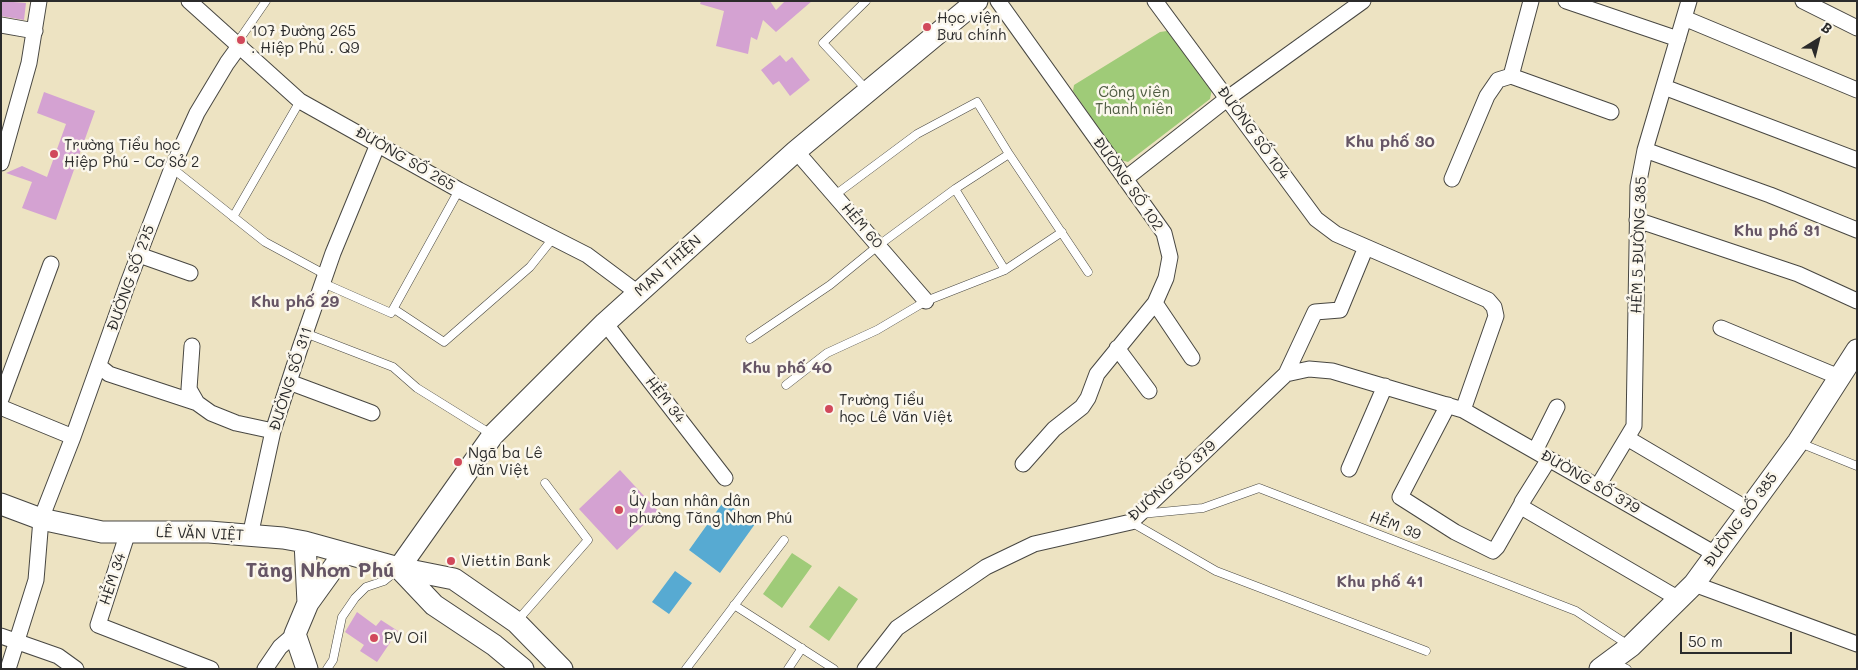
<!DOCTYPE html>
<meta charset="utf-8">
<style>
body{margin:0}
#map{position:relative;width:1858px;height:670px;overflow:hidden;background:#ede3c2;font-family:Mali,sans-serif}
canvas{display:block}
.frame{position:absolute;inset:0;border:2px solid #2b2b2b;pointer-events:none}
.north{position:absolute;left:1793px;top:15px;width:50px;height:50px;-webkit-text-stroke:4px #fbf7ec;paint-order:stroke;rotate:36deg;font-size:14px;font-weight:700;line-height:20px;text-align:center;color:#2b2b2b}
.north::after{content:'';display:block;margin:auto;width:18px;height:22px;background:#2b2b2b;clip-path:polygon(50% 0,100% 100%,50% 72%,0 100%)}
.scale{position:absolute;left:1680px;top:632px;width:112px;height:22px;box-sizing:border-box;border:2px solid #2b2b2b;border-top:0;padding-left:6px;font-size:15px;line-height:18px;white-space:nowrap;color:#2b2b2b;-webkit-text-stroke:4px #fbf7ec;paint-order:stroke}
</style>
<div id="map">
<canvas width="1858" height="670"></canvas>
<div class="frame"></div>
<div class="north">B</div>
<div class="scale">50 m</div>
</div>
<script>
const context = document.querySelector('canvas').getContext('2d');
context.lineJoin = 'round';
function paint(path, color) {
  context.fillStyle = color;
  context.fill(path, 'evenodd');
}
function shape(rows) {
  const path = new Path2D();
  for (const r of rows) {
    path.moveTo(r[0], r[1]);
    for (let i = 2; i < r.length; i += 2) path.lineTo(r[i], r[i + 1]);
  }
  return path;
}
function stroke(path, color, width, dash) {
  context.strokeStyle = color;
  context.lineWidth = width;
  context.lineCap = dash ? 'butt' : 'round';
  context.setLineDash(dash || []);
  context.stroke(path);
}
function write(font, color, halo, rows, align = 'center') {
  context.font = font + ' Mali,sans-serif';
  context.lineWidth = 5;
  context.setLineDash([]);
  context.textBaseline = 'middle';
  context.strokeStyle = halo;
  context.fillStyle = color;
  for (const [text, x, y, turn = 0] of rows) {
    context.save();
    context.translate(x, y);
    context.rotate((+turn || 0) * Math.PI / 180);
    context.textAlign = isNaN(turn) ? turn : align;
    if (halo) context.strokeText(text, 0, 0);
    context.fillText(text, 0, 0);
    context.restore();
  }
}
paint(shape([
 [1167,31,1212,89,1210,99,1128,162,1121,160,1073,91,1074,85,1160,32],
 [792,553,812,566,782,608,763,594],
 [839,586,858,599,829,641,809,627]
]), '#9fcb78');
paint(shape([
 [724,501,755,524,720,573,689,550],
 [675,571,692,583,669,614,652,602]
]), '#57aad2');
paint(shape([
 [1,1,26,3,24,20,1,16],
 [701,1,770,1,776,10,785,1,812,1,776,32,763,20,757,40,751,37,748,54,716,46,724,11,700,4],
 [780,55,786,62,792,57,810,80,790,96,779,81,773,85,761,70],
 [44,92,95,111,56,220,22,208,32,182,6,173,22,166,47,177,66,124,37,113],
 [620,470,658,511,617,550,579,509],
 [357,612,376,626,381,620,398,631,377,662,360,651,364,645,345,632]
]), '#d4a2d2');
const lane = shape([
 [866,1,823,43,867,90],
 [237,43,266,1],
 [172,168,265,242,326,275],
 [955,189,1005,270],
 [835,195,917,134,977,102,1009,154,1088,272],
 [233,217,300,101],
 [323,283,391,313,459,190],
 [394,309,444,342,530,267,554,237],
 [305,333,393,367,417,388,491,434],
 [750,339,830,285,879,245,955,189,1009,154],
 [786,385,827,353,877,330,926,301,1005,270,1062,232],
 [1800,443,1857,466],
 [1141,514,1203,508,1259,488,1576,611,1630,646],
 [1131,522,1216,571,1426,651],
 [734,605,834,669],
 [517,621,588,540,545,483],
 [1613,662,1627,669],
 [327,669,333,660,342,617,355,598,366,587,384,581,396,571],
 [686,669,784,540],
 [788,669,802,648]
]);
const street = shape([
 [189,1,300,101,459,190,587,255,638,293],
 [998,1,1164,233,1170,257,1166,278,1155,303,1097,374,1088,398,1082,407,1054,429,1023,464],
 [1155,1,1316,219,1336,234,1488,300,1494,307,1496,316,1463,410],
 [1566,1,1678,39],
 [1803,1,1857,28],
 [1684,18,1857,90],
 [1,25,35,31],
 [1511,76,1531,1],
 [1664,87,1857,160],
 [1645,150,1770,195,1857,230],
 [796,151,926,301],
 [1,163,29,63,39,1],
 [1125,179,1228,98,1363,1],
 [1452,179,1487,96,1498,80,1511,76,1611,112],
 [1637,220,1798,274,1857,301],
 [139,255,190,273],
 [1155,303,1192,358],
 [605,323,725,478],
 [1721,328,1839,377],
 [192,346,189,389,197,403,211,413,236,423,273,431],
 [1117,348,1149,391],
 [99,366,109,374,197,403],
 [1286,374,1315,312,1340,310,1366,247],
 [289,382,372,413],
 [1,399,51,264],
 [1448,405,1400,497,1455,532,1493,551,1497,547,1521,505],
 [5,409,73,437],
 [1627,438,1749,510],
 [1535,451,1557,407],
 [1549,459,1522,502,1523,508,1679,599],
 [1349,469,1385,386],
 [1598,486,1634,426,1638,186,1645,150,1689,1],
 [128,532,98,625,211,669],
 [250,536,273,431,300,348,333,253,378,144],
 [1694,584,1857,644],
 [1,636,58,656,76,669],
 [8,669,36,580,41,519,73,437,128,283,172,168,197,113,227,63,240,45],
 [265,669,280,647,295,634],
 [865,669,897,628,986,567,1034,544,1131,522,1286,374,1309,369,1332,371,1463,410,1717,555]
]);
const secondary = shape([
 [1,504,41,519,102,532,209,532,283,538,305,542,399,568,454,579,516,622,562,669],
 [305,542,308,603],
 [399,568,493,435,605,323,796,151,977,1],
 [399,568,434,605,494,645,523,669],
 [307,669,295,634,308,603,344,553],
 [1600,669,1631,646,1694,584,1798,442,1857,350]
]);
stroke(lane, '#484742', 9);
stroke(street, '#484742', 17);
stroke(secondary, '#484742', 23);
stroke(lane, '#fff', 8);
stroke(street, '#fff', 15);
stroke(secondary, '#fff', 21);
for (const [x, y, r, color] of [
 [927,27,5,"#d1495b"],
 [241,40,5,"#d1495b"],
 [54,154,5,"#d1495b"],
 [829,409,5,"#d1495b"],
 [458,462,5,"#d1495b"],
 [619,510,5,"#d1495b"],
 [451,561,5,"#d1495b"],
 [374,638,5,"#d1495b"]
]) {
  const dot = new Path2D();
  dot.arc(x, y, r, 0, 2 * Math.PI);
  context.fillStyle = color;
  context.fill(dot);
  stroke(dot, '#fbf7ec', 2);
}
write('15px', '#2b2b2b', '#fbf7ec', [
 ["Học viện",937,18],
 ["Bưu chính",937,35],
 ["107 Đường 265",251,31],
 [". Hiệp Phú . Q9",251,48],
 ["Trường Tiểu học",64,145],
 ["Hiệp Phú - Cơ Sở 2",64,162],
 ["Trường Tiểu",839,400],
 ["học Lê Văn Việt",839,417],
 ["Ngã ba Lê",468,453],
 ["Văn Việt",468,470],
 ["Ủy ban nhân dân",629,501],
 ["phường Tăng Nhơn Phú",629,518],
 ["Viettin Bank",461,561],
 ["PV Oil",384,638]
], 'left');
write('15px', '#4e5b42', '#fbf7ec', [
 ["Công viên",1134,92],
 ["Thanh niên",1134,109]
]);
write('15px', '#2b2b2b', '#fbf7ec', [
 ["ĐƯỜNG SỐ 104",1253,133,54],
 ["ĐƯỜNG SỐ 265",405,159,30],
 ["ĐƯỜNG SỐ 102",1128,184,55],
 ["HẺM 60",862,226,49],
 ["HẺM 5 ĐƯỜNG 385",1639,245,-88],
 ["MAN THIỆN",668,266,-42],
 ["ĐƯỜNG SỐ 275",131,278,-70],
 ["ĐƯỜNG SỐ 311",291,379,-72],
 ["HẺM 34",665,400,52],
 ["ĐƯỜNG SỐ 379",1172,481,-42],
 ["ĐƯỜNG SỐ 379",1590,482,30],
 ["ĐƯỜNG SỐ 385",1741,520,-54],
 ["HẺM 39",1395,526,21],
 ["LÊ VĂN VIỆT",200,534,2],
 ["HẺM 34",113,579,-72]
]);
write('bold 16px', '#665565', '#fbf7ec', [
 ["Khu phố 30",1390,142],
 ["Khu phố 31",1777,231],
 ["Khu phố 29",295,302],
 ["Khu phố 40",787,368],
 ["Khu phố 41",1380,582]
]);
write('bold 20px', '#665565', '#fbf7ec', [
 ["Tăng Nhơn Phú",320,571]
]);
</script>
